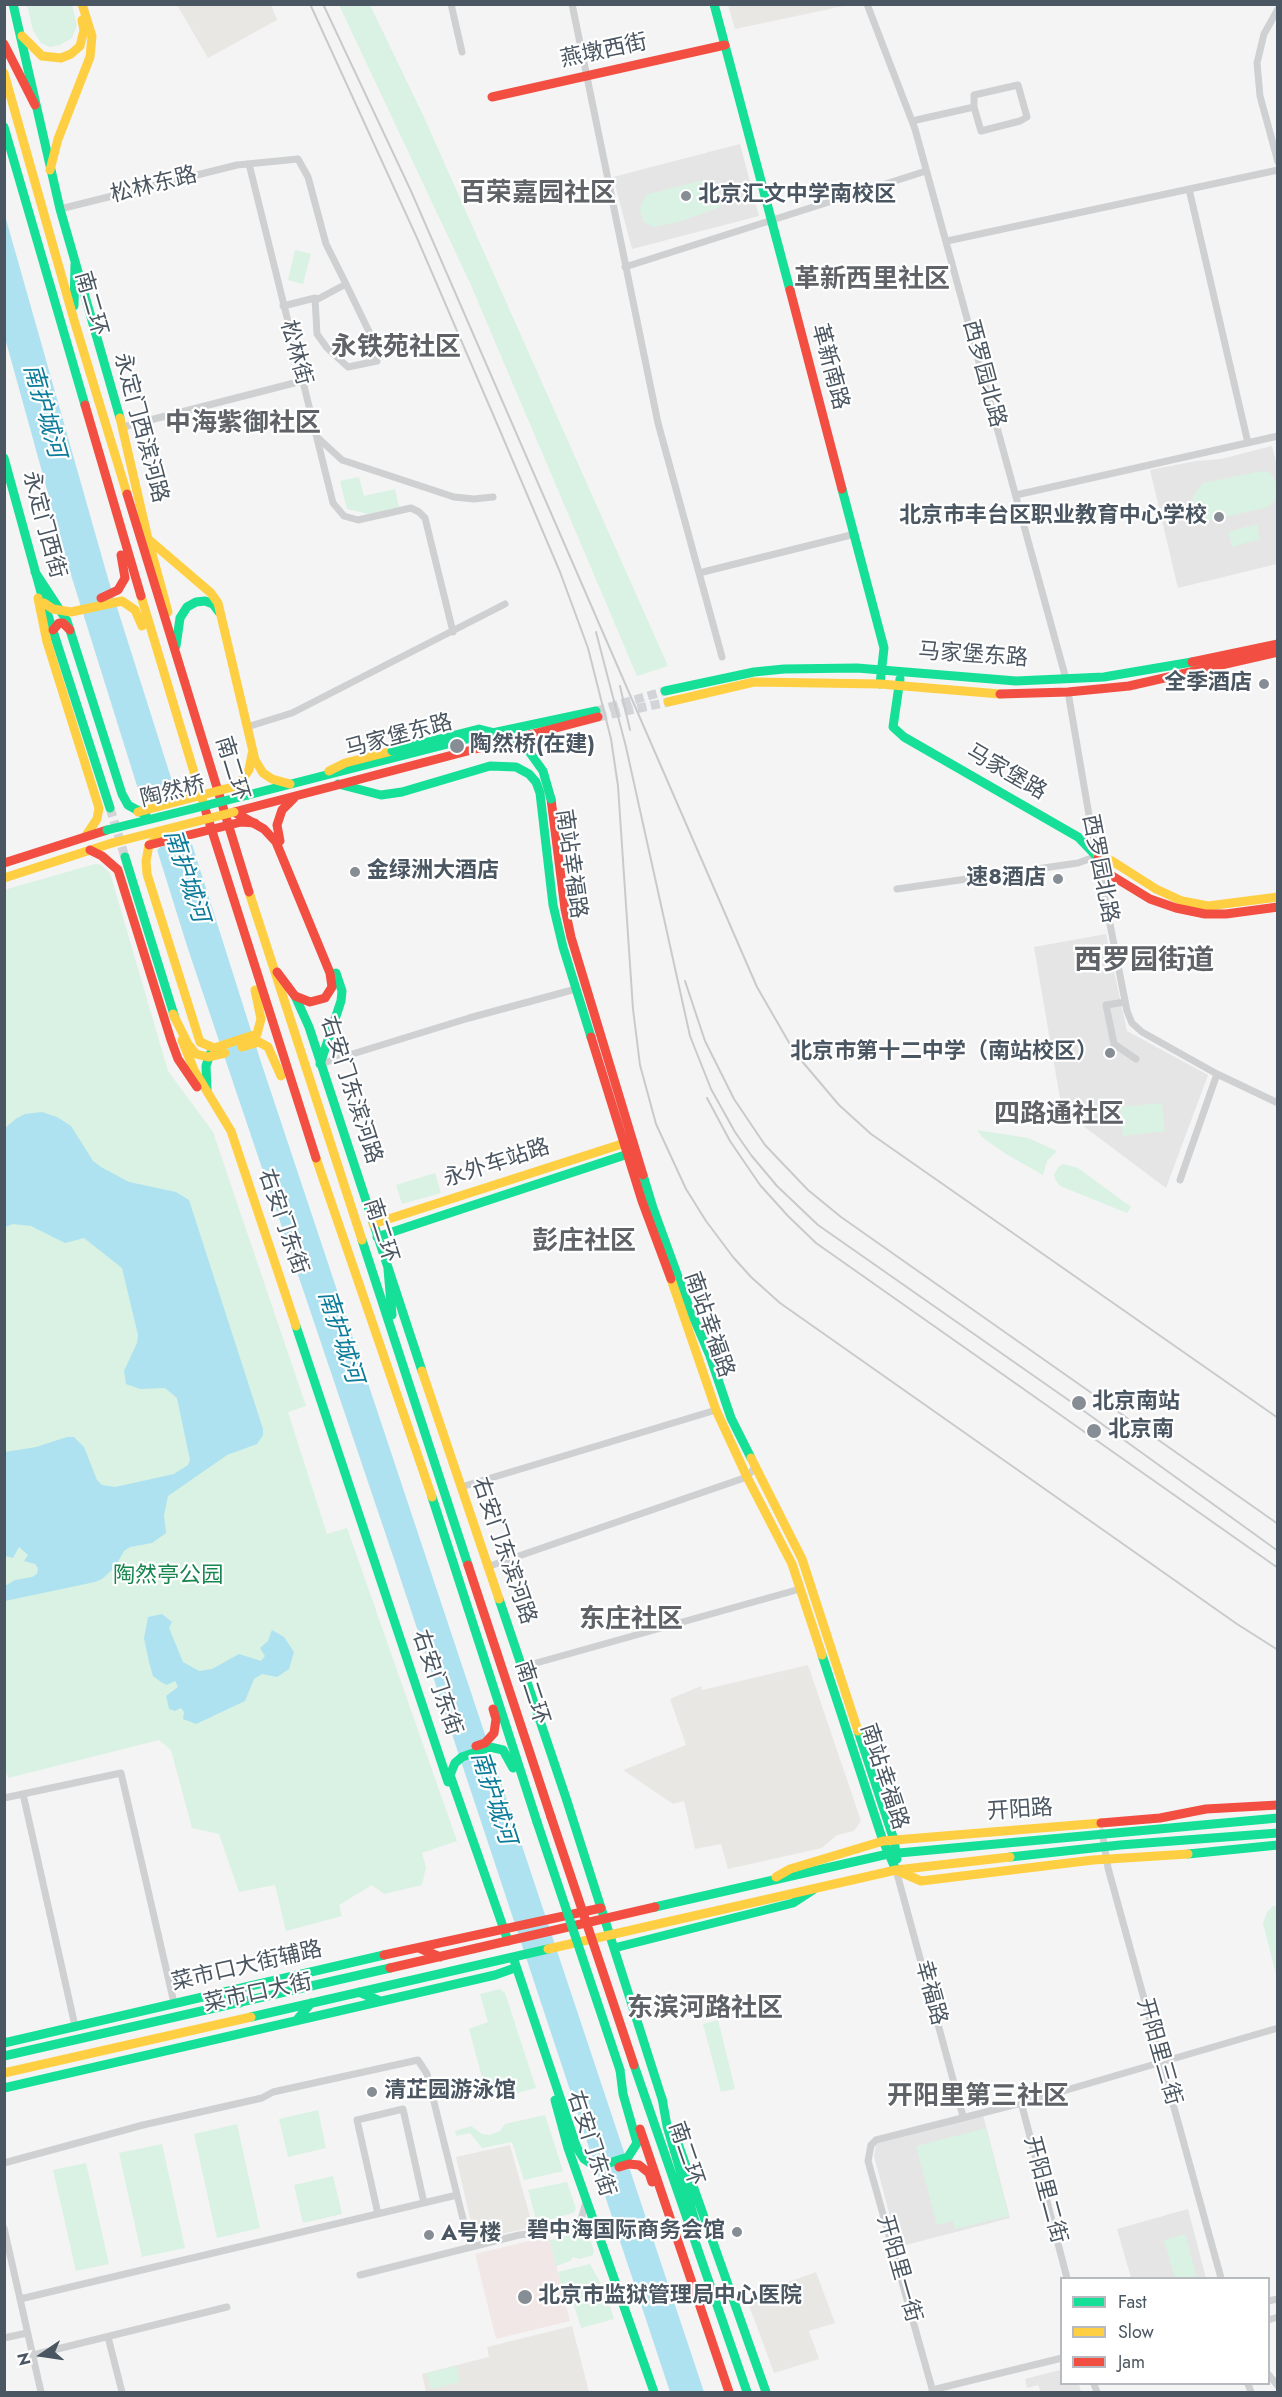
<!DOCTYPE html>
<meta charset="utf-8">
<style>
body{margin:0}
#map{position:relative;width:1282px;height:2397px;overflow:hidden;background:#f4f4f4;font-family:Jost,sans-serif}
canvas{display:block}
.frame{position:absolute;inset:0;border:6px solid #4a5661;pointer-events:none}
.legend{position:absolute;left:1060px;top:2277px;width:210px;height:108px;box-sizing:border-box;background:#fff;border:2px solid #b7bbc0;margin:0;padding:8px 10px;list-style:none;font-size:18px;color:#4a5661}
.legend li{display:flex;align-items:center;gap:12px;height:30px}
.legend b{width:30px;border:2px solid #b7bbc0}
.north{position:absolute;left:12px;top:2325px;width:60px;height:60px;-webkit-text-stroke:4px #fff;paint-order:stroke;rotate:257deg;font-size:16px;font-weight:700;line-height:24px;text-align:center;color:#4a5661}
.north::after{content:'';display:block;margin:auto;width:21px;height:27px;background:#4a5661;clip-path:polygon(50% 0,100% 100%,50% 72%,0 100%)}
</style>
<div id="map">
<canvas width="1282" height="2397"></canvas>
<div class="frame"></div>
<ul class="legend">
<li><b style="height:8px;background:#16e098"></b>Fast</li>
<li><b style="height:8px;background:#ffcf43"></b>Slow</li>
<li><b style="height:8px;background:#f24e42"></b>Jam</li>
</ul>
<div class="north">N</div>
</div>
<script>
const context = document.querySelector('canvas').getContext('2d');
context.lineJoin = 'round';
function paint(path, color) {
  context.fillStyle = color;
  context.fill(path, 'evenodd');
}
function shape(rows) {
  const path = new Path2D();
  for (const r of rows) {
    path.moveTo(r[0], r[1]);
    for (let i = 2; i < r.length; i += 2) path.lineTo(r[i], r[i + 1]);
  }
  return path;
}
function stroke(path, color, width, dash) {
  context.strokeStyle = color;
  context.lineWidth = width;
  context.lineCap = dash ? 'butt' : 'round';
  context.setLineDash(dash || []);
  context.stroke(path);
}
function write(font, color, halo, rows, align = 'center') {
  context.font = font + ' Jost,"Noto Sans SC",sans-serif';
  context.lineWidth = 4.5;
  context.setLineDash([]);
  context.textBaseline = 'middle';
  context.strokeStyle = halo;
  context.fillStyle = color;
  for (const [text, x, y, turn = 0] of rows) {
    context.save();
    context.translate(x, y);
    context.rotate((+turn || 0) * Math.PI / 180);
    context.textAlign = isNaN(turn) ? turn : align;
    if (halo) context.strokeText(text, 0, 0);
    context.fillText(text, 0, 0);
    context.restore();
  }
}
paint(shape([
 [177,5,271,5,277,20,208,58],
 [728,5,728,4,849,5,735,29],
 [808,1665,861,1821,854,1831,837,1835,822,1848,728,1869,721,1844,695,1849,684,1801,673,1804,623,1770,686,1745,670,1699,701,1686,702,1690],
 [510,2145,533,2227,475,2240,456,2157],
 [816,2272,835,2323,809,2331,819,2359,774,2373,746,2297],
 [572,2326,589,2392,426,2392,422,2374,489,2357,487,2347]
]), '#e8e7e3');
paint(shape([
 [740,144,759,216,632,249,613,177],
 [1272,446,1278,469,1277,564,1178,588,1150,470,1196,461,1221,459],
 [1106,934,1127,1031,1208,1075,1166,1188,1062,1110,1034,947],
 [983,2115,1010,2218,898,2247,874,2156,876,2144],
 [1188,2209,1206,2278,1131,2278,1117,2229],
 [1060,2370,1062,2384,1079,2384,1081,2392,1041,2392,1038,2385,1027,2388,1025,2379]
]), '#e6e5e6');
paint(shape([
 [549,2236,570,2321,496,2339,475,2254]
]), '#f1e7e6');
paint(shape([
 [27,5,72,5,77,25,72,38,60,45,50,47,41,43,33,30],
 [339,5,370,5,423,115,668,666,637,676,470,283],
 [704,180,714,181,721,195,720,207,682,221,653,227,643,221,640,210,642,202,648,194],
 [295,250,311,254,303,284,288,280],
 [1262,471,1271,473,1277,485,1277,497,1269,507,1206,521,1198,514,1193,506,1193,496,1203,483],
 [359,477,364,496,395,489,399,507,368,514,347,509,340,481],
 [1257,524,1260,539,1232,547,1228,532],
 [95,864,101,865,110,873,168,1071,213,1132,306,1406,288,1412,327,1534,347,1528,457,1841,422,1853,426,1867,422,1885,384,1894,372,1885,339,1905,342,1916,286,1931,275,1885,239,1892,219,1834,192,1828,171,1750,159,1740,8,1778,4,1765,4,890],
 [1162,1103,1165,1131,1123,1136,1120,1107],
 [977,1130,1028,1138,1057,1151,1047,1161,1043,1175,1006,1154,983,1138],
 [1063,1164,1078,1168,1131,1207,1127,1213,1060,1186,1056,1181,1054,1175,1058,1167],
 [435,1173,441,1193,402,1204,396,1185],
 [1273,1906,1277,1906,1277,1978,1263,1923,1267,1912],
 [500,1989,505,1993,536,2088,499,2098,493,2093,486,2092,469,2029,488,2022,480,1994],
 [718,2020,735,2089,721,2092,703,2024],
 [318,2110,326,2148,288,2157,279,2119],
 [545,2115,563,2171,524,2180,512,2142,482,2148,470,2133,456,2136,455,2131,471,2126,482,2134,490,2135,500,2131,505,2124],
 [237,2124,260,2228,217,2238,194,2134],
 [986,2128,1009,2216,955,2229,953,2221,937,2225,916,2146],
 [162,2144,185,2248,142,2257,119,2153],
 [86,2163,109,2264,76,2271,53,2170],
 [333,2176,342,2214,303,2223,294,2185],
 [567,2182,576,2209,573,2213,537,2223,528,2190],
 [583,2231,589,2236,594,2251,593,2255,579,2259,573,2257,570,2261,556,2266,550,2240],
 [1185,2234,1197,2278,1175,2278,1164,2240],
 [590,2264,601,2284,604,2286,614,2319,581,2328,573,2302,566,2304,558,2272],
 [456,2366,460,2382,431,2389,427,2373]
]), '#d9f2e3');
paint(shape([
 [4,212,109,582,261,1062,704,2392,670,2392,394,1559,188,949,67,562,5,338],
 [42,1112,57,1117,71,1126,93,1161,101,1167,129,1182,176,1192,189,1200,263,1429,263,1435,257,1444,227,1455,168,1496,164,1515,166,1533,152,1543,130,1547,124,1551,115,1567,102,1579,95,1582,5,1601,5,1586,15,1580,32,1577,37,1574,38,1568,35,1564,24,1561,28,1555,19,1547,13,1558,5,1556,5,1452,36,1447,67,1437,74,1437,84,1447,97,1480,102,1485,115,1487,174,1474,188,1465,190,1460,177,1398,165,1388,140,1389,126,1384,124,1371,137,1343,138,1335,122,1268,84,1238,65,1243,31,1226,13,1224,5,1227,5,1128,17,1118,25,1114],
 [162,1614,172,1622,169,1628,183,1662,199,1671,212,1669,239,1654,261,1661,265,1656,260,1648,268,1641,272,1630,284,1637,294,1652,289,1669,277,1677,262,1674,254,1679,245,1701,196,1724,183,1719,184,1712,181,1708,175,1711,169,1709,168,1704,166,1696,178,1687,175,1681,167,1685,161,1682,153,1676,149,1662,144,1638,148,1617]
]), '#aee2f0');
paint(shape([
 [178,790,194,839,160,847,155,853,138,800]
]), '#f4f4f4');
stroke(shape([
 [596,711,665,691],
 [598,717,668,702],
 [110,808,125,857]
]), '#d2d4d7', 9, [9, 4.5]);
stroke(shape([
 [451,4,462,52],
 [572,4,658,423,722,657],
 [867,4,915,129,1066,679],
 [1278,9,1264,34,1257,63,1260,96,1278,162],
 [912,121,974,107,974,95,1018,85,1027,117,1020,121,981,131,974,107],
 [249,164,333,503,344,516,358,520,411,508,419,512,425,518,453,632],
 [1189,189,1248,443],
 [60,209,237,165,298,159,308,177,326,244,346,284,318,299,315,298,317,334,327,348,348,367,377,361,376,346,346,284],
 [947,241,1278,170],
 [625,267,926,171],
 [283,306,315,298],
 [123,427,302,381],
 [317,437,342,460,454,497,474,499,493,497],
 [1016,495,1278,436],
 [699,573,855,534],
 [1068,692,1091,827,1127,1011,1132,1023,1142,1032,1217,1074,1278,1103],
 [247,727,292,713,505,604],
 [897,889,1078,863,1097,856],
 [1125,1002,1106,1005,1114,1044,1136,1059],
 [320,1064,469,1018,576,989],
 [1180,1180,1217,1074],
 [461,1487,716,1410],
 [487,1567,747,1477,756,1466],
 [522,1667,800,1589],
 [23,1794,75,2026],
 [4,1798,121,1773,174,2003],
 [1102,1832,1108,1868,1221,2278],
 [896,1870,963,2116],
 [1021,2102,1067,2278],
 [4,2163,143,2125,262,2098,273,2092,418,2060,427,2074,470,2247],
 [378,2214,357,2120,403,2109,424,2203],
 [580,2223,586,2202],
 [4,2228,41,2392],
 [360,2275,519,2235,537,2233,580,2223,596,2234],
 [20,2299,457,2195],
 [1268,2301,1278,2299],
 [1268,2320,1278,2317],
 [108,2337,122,2392],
 [4,2338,27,2333],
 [33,2355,227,2307],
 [1268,2374,1278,2386],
 [1094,2384,1097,2392],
 [1248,2384,1251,2392],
 [932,2390,1062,2358],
 [933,2392,868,2161,871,2145,876,2140,1029,2101,1278,2028]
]), '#ced0d2', 7);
stroke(shape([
 [13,4,60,209,120,418],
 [714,4,790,290],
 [4,127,85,405],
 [74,306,75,264],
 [4,458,44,603,110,808],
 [842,489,884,648,880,684],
 [35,572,67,621,122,794,128,805,146,815],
 [176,646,180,618,187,607,196,602,205,601,213,604,219,612],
 [900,679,893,727,904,737,1078,837,1098,858],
 [665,691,754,672,784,669,857,668,1016,681,1104,677,1192,662],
 [338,784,381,795,402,792,490,766,516,767,529,774,536,782,540,793,553,905,563,947,591,1037],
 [248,795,483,735,596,711],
 [125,857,175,1018],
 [295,996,309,1027,422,1371],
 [320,1064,341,1001,342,991,336,973],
 [207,1090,206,1066,210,1054],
 [643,1175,653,1208,689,1307,710,1356,731,1418,751,1458],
 [377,1237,631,1153],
 [362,1240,468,1565],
 [388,1269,392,1315],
 [296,1326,448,1782],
 [432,1497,537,1822],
 [499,1599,566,1798,663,2102],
 [822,1655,883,1841,896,1870],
 [858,1731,894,1840,897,1859],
 [1188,1854,1278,1845],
 [1010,1857,1120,1845,1278,1833],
 [655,1907,888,1854,1278,1818],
 [508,1941,450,1775,455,1763,462,1757,490,1747,503,1750,513,1768],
 [614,1948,793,1903,813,1890],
 [513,1957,577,2148,584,2159,593,2165,603,2165,628,2157,637,2143,623,2094,620,2070],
 [359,1992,380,2001],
 [225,1993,240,2003],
 [251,2017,548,1949],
 [296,2021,311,2003],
 [4,2043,384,1955],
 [4,2056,390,1968],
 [634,2065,747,2392],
 [4,2088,495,1975,512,1969],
 [662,2098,667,2126,695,2221],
 [555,2100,568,2148,654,2392],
 [675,2135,766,2392]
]), '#16e098', 9);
stroke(shape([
 [22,36,42,56,61,58,71,54,80,46,84,30,82,20],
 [4,73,74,320,127,494],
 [50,170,58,139,90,57,92,36,82,4],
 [120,418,148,539,168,612],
 [148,539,211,593,218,603,255,760,263,773,272,779,290,784],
 [141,596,206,812],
 [38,598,47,642,99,808,97,819,85,837],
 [44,603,53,609,71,612,122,601,135,610,142,626],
 [668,702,754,682,880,684,1000,694],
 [329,771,345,763,392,751],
 [234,791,249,770,252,754],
 [166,830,149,845,146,861,147,874,200,1042,214,1048,257,1034,261,1019,255,990],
 [1098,856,1112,861,1156,889,1182,901,1208,906,1278,897],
 [4,878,112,843],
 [249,892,362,1240],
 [173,1014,188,1044,196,1054,208,1057,225,1053],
 [182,1040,194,1070,231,1131,296,1326],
 [242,1047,259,1042,268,1047,281,1076],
 [316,1158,432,1497],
 [373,1224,628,1142],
 [671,1279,716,1410,747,1477,792,1564,822,1655],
 [422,1371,499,1599],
 [751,1458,802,1559,858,1731],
 [898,1871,921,1881,1093,1860,1188,1854],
 [776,1877,790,1869,883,1841,1101,1823],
 [548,1949,896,1870,1010,1857],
 [4,2073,251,2017]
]), '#ffcf43', 9);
stroke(shape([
 [4,44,35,105],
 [492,97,725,45],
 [790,290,842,489],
 [85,405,141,596],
 [127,494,249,892],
 [101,598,118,590,125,578,121,555],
 [53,630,59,623,63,623,70,630],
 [1192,662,1278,644],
 [1000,694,1068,692,1129,686,1278,652],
 [551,799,565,909,571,937,643,1175],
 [206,812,316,1158],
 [234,812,598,717],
 [234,812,264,829,276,842,330,973,332,987,325,998,310,1002,295,996,277,972],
 [280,841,277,825,282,810,294,798],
 [90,850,102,856,118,870,171,1040,178,1059,197,1087],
 [1098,858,1109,874,1150,899,1176,908,1205,914,1226,914,1278,907],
 [4,863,107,830],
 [591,1037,642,1201,671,1279],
 [468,1565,551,1817],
 [476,1746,485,1743,494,1733,496,1719,493,1709],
 [1101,1823,1160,1818,1206,1809,1278,1805],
 [419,1948,440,1957],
 [384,1955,601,1908],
 [390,1968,655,1907],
 [640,2129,729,2392],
 [619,2167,629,2164,639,2165,649,2173,652,2182]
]), '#f24e42', 9);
stroke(shape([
 [310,4,417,238,498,426,560,572,588,648,611,739,618,786,633,1009,640,1065,656,1124,686,1189,706,1221,733,1257,751,1277,780,1303,1237,1624,1278,1650],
 [323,4,411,191,757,987,795,1053,839,1105,871,1134,1278,1418],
 [596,632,626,747,690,1036,711,1089,735,1132,751,1155,777,1186,818,1225,1077,1406,1278,1551],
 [620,686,630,730],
 [685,981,705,1041,734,1099,765,1145,808,1190,841,1217,1278,1524],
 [707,1098,730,1141,760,1185,788,1216,816,1243,1278,1568]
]), '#c9cacc', 2);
stroke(shape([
 [392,751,479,729,507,736,528,750,543,771,551,799],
 [107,830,248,795],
 [537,1822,620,2070]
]), '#16e098', 9);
stroke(shape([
 [138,812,240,785],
 [112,843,234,812]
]), '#ffcf43', 9);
stroke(shape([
 [149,845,241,822,255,823],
 [551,1817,634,2065]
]), '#f24e42', 9);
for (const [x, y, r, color] of [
 [686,196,6,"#868d94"],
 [1219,517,6,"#868d94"],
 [1264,684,6,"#868d94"],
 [457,746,8,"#868d94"],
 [355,872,6,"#868d94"],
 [1058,879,6,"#868d94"],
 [1110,1053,6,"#868d94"],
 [1079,1403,8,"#868d94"],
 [1094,1431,8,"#868d94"],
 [372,2092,6,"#868d94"],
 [737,2232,6,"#868d94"],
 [429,2235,6,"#868d94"],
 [525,2297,8,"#868d94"]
]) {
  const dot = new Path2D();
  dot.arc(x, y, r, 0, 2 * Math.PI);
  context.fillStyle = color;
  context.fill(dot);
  stroke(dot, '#fff', 2);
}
write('22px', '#4a5661', '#fff', [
 ["燕墩西街",604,52,-12],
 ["松林东路",154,186,-14],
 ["南二环",90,304,74],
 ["松林街",295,353,75],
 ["革新南路",829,367,75],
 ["西罗园北路",983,374,75],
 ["永定门西滨河路",140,428,75],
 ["永定门西街",43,525,75],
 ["马家堡东路",973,656,4],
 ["马家堡东路",399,737,-15],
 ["南二环",231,769,73],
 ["马家堡路",1006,773,30],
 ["陶然桥",173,793,-14],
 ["南站幸福路",570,864,82],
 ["西罗园北路",1099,869,79],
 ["右安门东滨河路",350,1090,72],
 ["永外车站路",497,1164,-18],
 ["右安门东街",282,1222,71],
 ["南二环",380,1231,72],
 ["南站幸福路",708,1325,71],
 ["右安门东滨河路",503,1551,71],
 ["右安门东街",436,1683,71],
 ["南二环",531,1693,72],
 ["南站幸福路",883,1777,72],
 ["开阳路",1020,1811,-4],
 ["菜市口大街辅路",247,1967,-13],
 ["幸福路",930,1993,75],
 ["菜市口大街",258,1994,-12],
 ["开阳里三街",1158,2052,74],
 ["右安门东街",590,2144,72],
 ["南二环",685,2154,71],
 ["开阳里二街",1044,2190,75],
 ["开阳里一街",898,2269,74]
]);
write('bold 22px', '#4a5661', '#fff', [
 ["北京汇文中学南校区",698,196],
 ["北京市丰台区职业教育中心学校",1207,517,"right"],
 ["全季酒店",1252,684,"right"],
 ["陶然桥(在建)",470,746],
 ["金绿洲大酒店",367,872],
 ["速8酒店",1046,879,"right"],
 ["北京市第十二中学（南站校区）",1098,1053,"right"],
 ["北京南站",1092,1403],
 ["北京南",1108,1431],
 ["清芷园游泳馆",384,2092],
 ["碧中海国际商务会馆",725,2232,"right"],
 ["A号楼",441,2235],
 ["北京市监狱管理局中心医院",538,2297]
], 'left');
write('22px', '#17864f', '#fff', [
 ["陶然亭公园",168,1577]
]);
write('italic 24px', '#0c7c9b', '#fff', [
 ["南护城河",43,411,74],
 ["南护城河",185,876,72],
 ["南护城河",339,1337,72],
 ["南护城河",492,1798,72]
]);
write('bold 26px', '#5f6368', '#fff', [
 ["百荣嘉园社区",538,195],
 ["革新西里社区",872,281],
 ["永铁苑社区",396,349],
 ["中海紫御社区",243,425],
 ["四路通社区",1059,1116],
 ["彭庄社区",584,1243],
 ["东庄社区",631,1621],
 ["东滨河路社区",705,2010],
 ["开阳里第三社区",978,2098]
]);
write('bold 28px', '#5f6368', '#fff', [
 ["西罗园街道",1144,962]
]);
</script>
